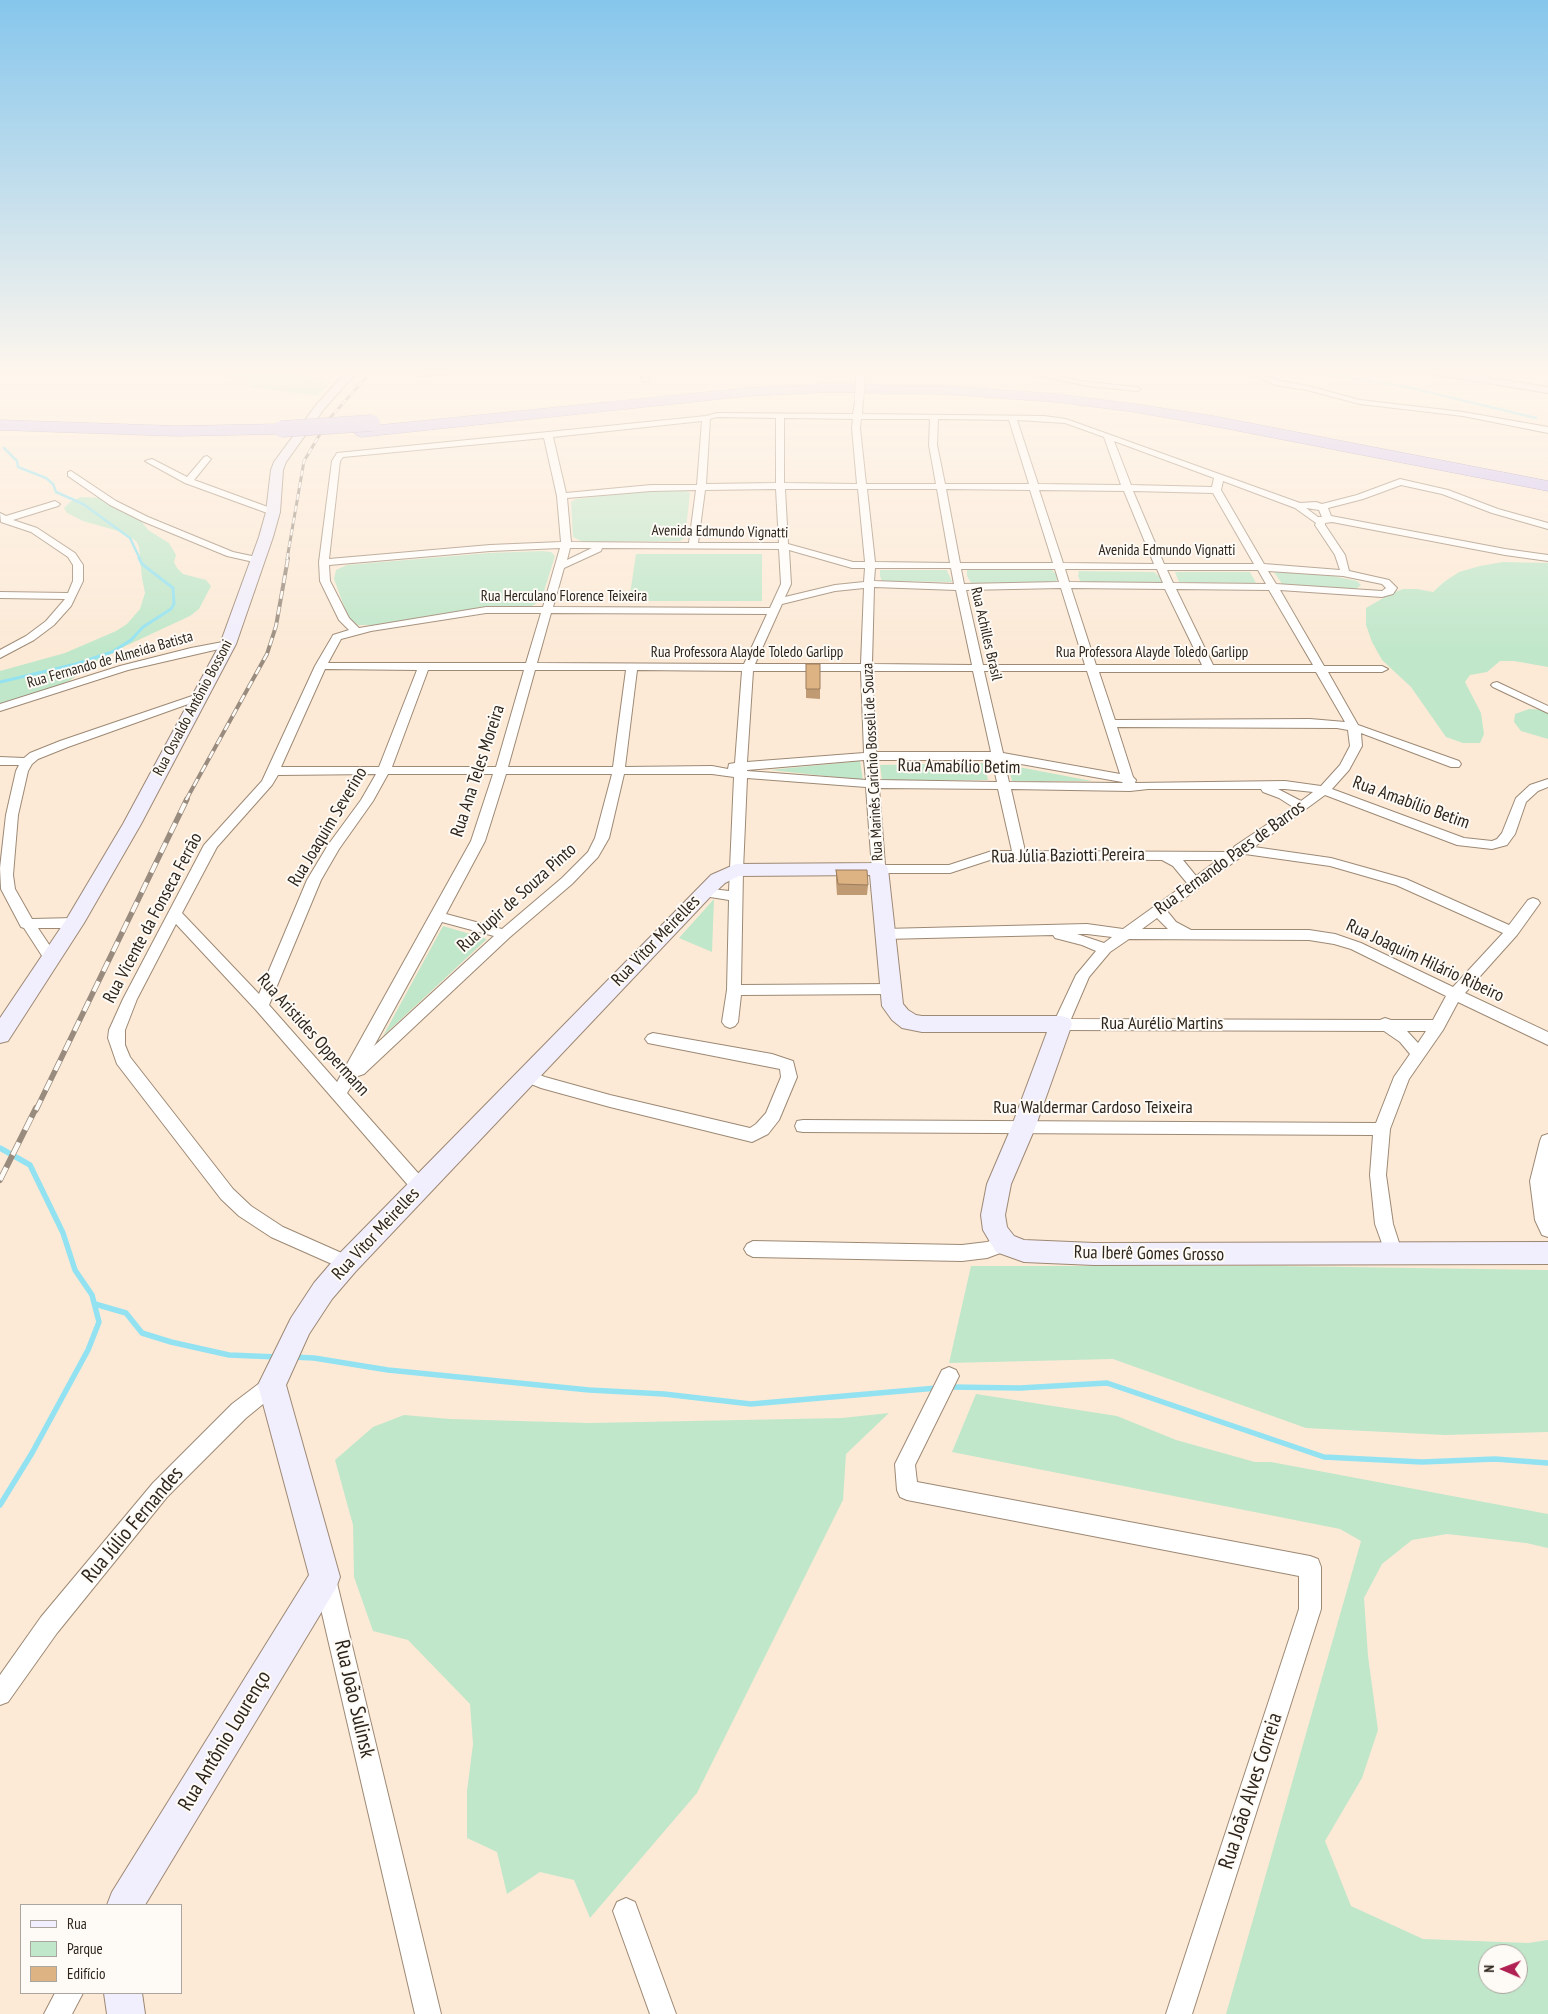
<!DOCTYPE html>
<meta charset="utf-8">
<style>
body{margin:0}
#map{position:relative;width:1548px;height:2014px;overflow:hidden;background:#fcead7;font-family:"PT Sans Narrow",sans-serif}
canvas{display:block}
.legend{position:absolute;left:20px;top:1904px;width:162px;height:90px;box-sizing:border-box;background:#fefaf5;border:1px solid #aaa59e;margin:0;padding:6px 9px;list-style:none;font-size:15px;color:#2d251c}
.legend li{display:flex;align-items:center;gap:10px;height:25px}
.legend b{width:25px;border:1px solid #aaa59e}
.north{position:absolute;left:1478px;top:1944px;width:50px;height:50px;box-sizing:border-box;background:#fefaf5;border:1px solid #aaa59e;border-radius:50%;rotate:271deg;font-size:14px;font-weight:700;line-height:20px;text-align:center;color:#2d251c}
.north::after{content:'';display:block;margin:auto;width:18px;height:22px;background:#b02052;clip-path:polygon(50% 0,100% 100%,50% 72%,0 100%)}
</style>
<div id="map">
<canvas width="1548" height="2014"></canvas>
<ul class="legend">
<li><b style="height:6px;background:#f1eefd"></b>Rua</li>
<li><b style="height:14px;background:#c0e7ca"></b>Parque</li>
<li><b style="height:14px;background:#deb384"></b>Edifício</li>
</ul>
<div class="north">N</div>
</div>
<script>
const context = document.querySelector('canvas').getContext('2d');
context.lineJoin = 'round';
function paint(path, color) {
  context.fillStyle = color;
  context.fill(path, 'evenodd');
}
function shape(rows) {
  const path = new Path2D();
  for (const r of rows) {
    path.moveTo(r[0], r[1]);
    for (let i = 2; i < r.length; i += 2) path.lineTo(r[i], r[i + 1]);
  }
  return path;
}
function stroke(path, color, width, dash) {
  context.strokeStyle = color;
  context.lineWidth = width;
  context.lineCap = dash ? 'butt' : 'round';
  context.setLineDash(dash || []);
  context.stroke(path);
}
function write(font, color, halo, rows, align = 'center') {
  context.font = font + ' "PT Sans Narrow",sans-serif';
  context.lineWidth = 4;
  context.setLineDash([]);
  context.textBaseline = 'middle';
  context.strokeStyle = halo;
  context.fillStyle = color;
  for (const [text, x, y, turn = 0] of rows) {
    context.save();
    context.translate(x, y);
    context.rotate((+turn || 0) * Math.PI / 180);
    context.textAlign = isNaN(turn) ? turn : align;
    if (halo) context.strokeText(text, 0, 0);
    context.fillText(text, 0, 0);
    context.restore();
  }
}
paint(shape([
 [227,371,278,371,332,382,317,396,250,387,255,382,242,381,224,375],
 [683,489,690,493,685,538,680,541,583,542,573,537,571,502,576,499,634,492],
 [81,497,106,498,140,519,148,530,169,543,176,555,174,562,177,568,183,574,206,580,211,586,199,609,190,616,104,656,69,681,0,709,0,671,65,653,116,631,127,624,140,609,145,593,142,578,139,547,136,541,118,531,83,521,67,513,64,508,70,502],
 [543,551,551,552,555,556,541,601,528,608,478,608,373,625,358,625,348,617,334,579,336,570,347,565,489,553],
 [636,554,762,554,762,601,629,601],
 [1503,562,1548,563,1548,667,1514,661,1500,661,1487,672,1470,675,1465,682,1481,713,1484,734,1480,743,1463,743,1446,737,1411,687,1382,660,1372,642,1366,625,1366,608,1392,593,1403,589,1417,589,1433,592,1444,582,1459,572,1480,566],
 [880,570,947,570,952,582,882,581,880,576],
 [967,570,1052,570,1058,576,1056,582,971,583,967,576],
 [1079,571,1154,572,1160,577,1161,582,1081,583,1078,576],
 [1175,572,1250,572,1256,583,1179,582],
 [1274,572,1328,575,1357,581,1361,585,1356,589,1282,584],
 [1529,709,1548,710,1548,739,1521,731,1514,722,1515,714],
 [860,761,863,780,770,770],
 [984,763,988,780,882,780,880,765],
 [1008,765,1092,781,1012,781],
 [714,899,712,952,679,938],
 [443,926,487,939,383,1036],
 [971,1266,1279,1266,1548,1270,1548,1432,1445,1435,1306,1428,1113,1359,949,1363],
 [976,1394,1117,1416,1176,1440,1255,1462,1271,1462,1548,1514,1548,1548,1526,1543,1447,1534,1412,1540,1382,1564,1364,1598,1368,1656,1378,1730,1362,1778,1325,1841,1351,1906,1423,1939,1528,1943,1548,1940,1548,2014,1226,2014,1361,1541,1340,1529,952,1452],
 [1488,1954,1518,1954,1518,1984,1488,1984],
 [889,1413,846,1454,843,1500,697,1793,590,1918,574,1880,540,1872,507,1894,497,1852,467,1838,467,1791,473,1744,470,1704,408,1640,373,1631,354,1577,353,1525,335,1460,373,1427,404,1415,450,1419,589,1423,842,1418]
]), '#c0e7ca');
stroke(shape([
 [1308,371,1407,387,1536,418],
 [4,448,17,461,18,467,46,478,53,484,56,492,83,504,130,538,140,559]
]), '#93e2f1', 2.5);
stroke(shape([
 [0,682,76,664,112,652,131,640,143,627,171,609,174,604,173,588,142,564,139,558]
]), '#93e2f1', 3);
stroke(shape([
 [0,1148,30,1165,63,1233,75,1270,92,1295,99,1322,88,1350,32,1453,0,1505],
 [95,1304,126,1313,142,1333,171,1342,229,1355,278,1357],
 [293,1357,314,1358,388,1370,589,1390,664,1394,751,1404,937,1388],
 [950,1387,1020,1388,1107,1383,1324,1457,1422,1462,1495,1459,1548,1463]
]), '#93e2f1', 5.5);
const street = shape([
 [402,371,418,372,469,371,465,373,418,376,402,371],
 [638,371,646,371,650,379,649,381,643,381,638,371],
 [1017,371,1031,371,1087,382,1137,387,1141,389,1137,391,1087,386,1017,371],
 [1245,371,1255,371,1280,381,1308,386,1360,400,1463,412,1548,427,1548,433,1463,416,1360,404,1307,390,1275,385,1245,371],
 [856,397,863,399,862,414,1044,416,1066,419,1300,503,1316,502,1322,504,1357,495,1400,479,1448,490,1498,509,1548,523,1548,529,1492,513,1442,494,1401,485,1363,499,1328,508,1331,516,1505,549,1548,555,1548,561,1505,555,1332,522,1325,523,1325,525,1345,555,1349,571,1389,580,1397,588,1393,594,1382,597,1280,590,1324,666,1382,666,1388,669,1382,672,1328,672,1358,725,1459,761,1461,764,1459,767,1451,767,1361,733,1362,746,1349,770,1332,789,1464,838,1492,841,1497,839,1502,833,1516,798,1530,785,1548,779,1548,787,1538,791,1526,802,1515,834,1507,845,1492,849,1457,845,1325,795,1254,847,1331,858,1406,879,1509,925,1528,900,1533,898,1538,900,1540,903,1517,935,1465,993,1548,1032,1548,1045,1458,1002,1443,1030,1409,1079,1390,1129,1386,1175,1393,1224,1403,1255,1400,1260,1394,1263,1388,1260,1375,1224,1370,1175,1373,1135,803,1132,797,1131,795,1126,797,1121,803,1120,1376,1123,1394,1077,1410,1054,1400,1042,1384,1031,1061,1030,1056,1028,1053,1024,1076,975,1096,951,1082,945,1055,938,1053,935,884,939,879,937,877,934,879,931,884,929,1087,924,1123,929,1187,883,1173,866,1162,860,993,859,950,873,879,873,874,872,872,869,866,787,747,778,743,870,741,985,890,984,895,985,897,989,895,993,890,994,741,995,738,1022,735,1026,730,1028,725,1026,722,1022,727,990,729,900,704,896,699,895,697,892,699,889,704,888,729,891,734,777,712,774,624,774,609,838,598,857,572,884,510,937,364,1074,358,1076,347,1093,426,1182,429,1187,426,1192,420,1194,414,1192,256,1010,176,924,137,999,125,1030,125,1045,130,1057,233,1189,251,1206,283,1227,353,1258,356,1263,353,1268,347,1271,341,1268,271,1237,239,1216,221,1199,117,1064,108,1038,109,1030,123,999,204,845,262,781,315,666,332,637,333,635,349,630,339,620,320,581,319,562,332,461,337,453,548,432,706,416,717,413,853,414,856,397],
 [717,417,776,418,776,483,706,484,710,419,717,417],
 [784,418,853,419,852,428,857,484,784,483,784,418],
 [861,419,930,419,929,445,936,484,866,484,860,428,861,419],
 [938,419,1009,420,1029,484,945,484,937,445,938,419],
 [1017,420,1065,423,1104,437,1121,485,1038,484,1017,420],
 [702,421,697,485,651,485,566,493,553,437,702,421],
 [544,438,557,496,561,542,490,545,329,559,340,461,343,457,544,438],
 [1114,441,1214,478,1212,487,1131,485,1114,441],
 [1223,481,1295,508,1316,523,1315,525,1335,555,1340,570,1264,564,1221,490,1223,481],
 [776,489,779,543,698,543,705,490,776,489],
 [785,489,858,489,865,562,853,562,788,544,785,489],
 [867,489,937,489,950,563,875,562,867,489],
 [946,489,1030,490,1053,563,960,563,946,489],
 [696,490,689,543,571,542,567,498,651,491,696,490],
 [1039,490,1124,491,1154,564,1063,563,1039,490],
 [1133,491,1213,493,1254,564,1164,564,1133,491],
 [1306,508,1319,510,1322,517,1318,517,1306,508],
 [560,548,543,607,486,607,359,628,349,618,330,581,329,565,490,551,560,548],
 [570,548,592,548,567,560,570,548],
 [602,548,779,549,781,584,770,608,553,607,564,568,601,551,602,548],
 [789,550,852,568,865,568,864,582,835,585,785,597,791,584,789,550],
 [875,568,951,568,954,584,874,581,875,568],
 [961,569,1055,569,1059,582,964,584,961,569],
 [1065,569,1157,569,1163,583,1069,582,1065,569],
 [1167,570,1258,570,1266,584,1173,583,1167,570],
 [1268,571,1343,576,1382,584,1386,588,1382,591,1276,584,1268,571],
 [874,587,956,590,972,665,872,664,874,587],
 [864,588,861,664,755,664,782,604,835,591,864,588],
 [1061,588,1085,665,983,665,966,590,1061,588],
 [1071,588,1165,589,1202,665,1096,665,1071,588],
 [1176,589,1269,590,1313,665,1213,665,1176,589],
 [486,613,541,613,526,663,328,663,341,639,371,631,486,613],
 [551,613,767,614,744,664,537,663,551,613],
 [325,669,417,670,379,767,281,767,325,669],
 [428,670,524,670,496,767,392,767,428,670],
 [535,670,626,670,613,767,508,767,535,670],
 [637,670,742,671,735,763,729,764,728,769,712,766,625,767,637,670],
 [753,671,861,671,864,753,747,762,753,671],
 [872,671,973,671,991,752,876,752,872,671],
 [984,671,1087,671,1120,774,1003,753,984,671],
 [1099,672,1316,672,1345,722,1310,719,1115,720,1099,672],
 [1117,727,1337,728,1348,730,1350,746,1340,765,1321,786,1285,781,1135,783,1136,780,1133,777,1117,727],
 [864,760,866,780,747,771,747,770,864,760],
 [876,760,992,760,997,782,878,780,876,760],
 [1004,761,1122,782,1123,783,1009,782,1004,761],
 [376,774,361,800,328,845,307,880,259,994,182,913,217,847,272,785,278,775,376,774],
 [388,774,493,774,471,841,337,1082,269,1005,321,880,339,849,373,801,388,774],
 [506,774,612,774,595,838,588,852,562,878,502,929,446,914,485,841,506,774],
 [879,788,998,789,1012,851,992,851,949,865,885,865,879,788],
 [1011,789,1130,791,1148,789,1261,789,1263,792,1279,798,1293,807,1235,846,1230,852,1025,851,1011,789],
 [1278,789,1285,789,1313,792,1301,801,1278,789],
 [1245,854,1330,866,1396,885,1503,933,1453,987,1361,943,1335,934,1309,930,1191,930,1176,922,1167,911,1245,854],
 [1183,860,1218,860,1196,876,1183,860],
 [1157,918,1168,929,1142,929,1157,918],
 [442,922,494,936,374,1046,442,922],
 [1077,934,1087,934,1112,937,1104,943,1077,934],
 [1129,939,1309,940,1334,944,1351,949,1446,996,1433,1020,1391,1020,1385,1018,1380,1020,1071,1019,1089,977,1110,952,1129,939],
 [1407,1031,1426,1031,1418,1043,1407,1031],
 [207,456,211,459,194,480,276,510,276,514,270,514,185,483,145,461,152,459,187,477,204,457,207,456],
 [71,471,116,501,148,517,233,552,261,558,263,560,258,563,227,556,142,521,110,505,68,476,68,472,71,471],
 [55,501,60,504,58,506,13,520,37,528,75,553,83,565,83,581,71,606,54,625,34,640,0,658,0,650,26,636,46,621,65,599,0,598,0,592,68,593,73,581,73,565,68,557,31,532,1,522,0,513,6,516,55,501],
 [228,641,233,644,232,646,128,670,0,711,0,704,120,666,191,648,228,641],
 [1497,682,1548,706,1548,713,1493,687,1491,685,1493,683,1497,682],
 [201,693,205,694,207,696,205,698,68,747,38,759,32,764,28,771,18,815,13,875,15,889,32,919,74,918,79,920,81,923,79,926,74,928,38,928,58,958,56,962,51,963,46,962,24,928,21,927,1,889,0,868,6,815,16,771,19,765,0,765,0,757,24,758,30,753,60,741,201,693],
 [653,1033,772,1054,793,1061,797,1077,779,1120,768,1134,752,1142,610,1107,541,1088,521,1080,519,1076,521,1072,527,1070,545,1077,610,1095,750,1128,756,1124,766,1113,781,1077,780,1069,648,1043,645,1039,648,1035,653,1033],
 [1548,1134,1548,1237,1542,1235,1535,1220,1530,1181,1540,1141,1542,1136,1548,1134],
 [1005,1236,1011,1239,1014,1244,1011,1249,987,1258,962,1261,753,1257,747,1254,744,1249,747,1244,753,1241,962,1245,987,1242,1005,1236],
 [949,1367,956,1370,959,1376,915,1465,917,1482,1310,1556,1318,1559,1321,1567,1321,1609,1192,2014,1166,2014,1299,1609,1299,1576,907,1500,900,1497,897,1490,895,1464,942,1370,949,1367],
 [272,1376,279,1379,282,1385,279,1391,246,1418,167,1497,57,1633,8,1702,0,1705,0,1675,41,1617,153,1483,232,1404,265,1379,272,1376],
 [325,1568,333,1571,336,1579,441,2014,415,2014,314,1579,317,1571,325,1568],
 [626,1898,635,1902,676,2014,650,2014,613,1911,617,1902,626,1898],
 [55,1993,83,1993,72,2014,44,2014,55,1993]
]);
const secondary = shape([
 [347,371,358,371,324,409,286,462,283,470,280,512,273,537,236,644,141,824,84,923,8,1041,0,1043,0,1018,66,920,123,824,220,644,259,537,266,512,271,470,274,462,316,405,347,371],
 [1425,371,1448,371,1548,387,1548,393,1430,374,1425,371],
 [879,863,886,865,888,869,903,1004,908,1010,916,1015,922,1016,1061,1016,1069,1018,1072,1024,1035,1128,1011,1184,1005,1215,1007,1227,1014,1236,1024,1240,1094,1243,1548,1242,1548,1264,1094,1265,1024,1262,996,1252,983,1230,981,1215,987,1184,1011,1128,1047,1032,922,1032,902,1028,892,1020,882,1006,870,875,739,876,725,883,711,896,356,1271,332,1299,309,1334,286,1385,340,1577,336,1588,145,1905,107,1905,112,1892,309,1575,258,1385,291,1318,314,1283,338,1255,711,875,736,864,879,863],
 [104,1993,142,1993,145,2014,107,2014,104,1993]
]);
const highway = shape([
 [827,384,945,386,1056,394,1135,404,1213,416,1548,481,1548,491,1213,426,1135,412,1056,402,945,394,827,392,748,396,361,437,356,435,353,432,356,429,361,427,748,388,827,384],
 [0,420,177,426,281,424,286,426,289,429,286,432,281,434,177,436,0,430,0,420]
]);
stroke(street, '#9d8974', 2);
stroke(secondary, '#9d8974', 2);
stroke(highway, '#978dab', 1);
paint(street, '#fff');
paint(secondary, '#f1eefd');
paint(highway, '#d0c5f8');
const railFar3 = shape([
 [287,559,304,461,329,419,372,371]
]);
const railFar2 = shape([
 [186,800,267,654,276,626,288,558]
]);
const railFar1 = shape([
 [36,1110,187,799]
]);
const rail = shape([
 [0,1180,36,1108]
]);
stroke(railFar3, '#998c7e', 3);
stroke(railFar2, '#998c7e', 4);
stroke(railFar1, '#998c7e', 5.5);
stroke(rail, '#998c7e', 6);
stroke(railFar3, '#fefaf5', 2, [6]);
stroke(railFar2, '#fefaf5', 2.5, [8]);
stroke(railFar1, '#fefaf5', 4, [11]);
stroke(rail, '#fefaf5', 4.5, [14]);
const streetBridge = shape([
 [859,399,861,373]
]);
const highwayBridge = shape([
 [281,429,372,423]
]);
stroke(streetBridge, '#9d8974', 10, []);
stroke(highwayBridge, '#978dab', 17, []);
stroke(streetBridge, '#fff', 9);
stroke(highwayBridge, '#d0c5f8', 16);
paint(shape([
 [806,664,820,664,820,699,806,698],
 [836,870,868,885,867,895,837,895,836,880]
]), '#bf9a72');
const building = shape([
 [806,664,820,664,820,689,806,689,806,664],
 [836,870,867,870,868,885,838,884,836,870]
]);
paint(building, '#deb384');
stroke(building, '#9b7d5c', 1);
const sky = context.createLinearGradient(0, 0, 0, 653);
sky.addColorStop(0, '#86c6ec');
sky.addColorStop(0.57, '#fef6ed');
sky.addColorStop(1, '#fef6ed00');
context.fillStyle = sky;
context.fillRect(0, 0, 1548, 653);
write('15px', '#2d251c', '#fefaf5', [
 ["Avenida Edmundo Vignatti",720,532,1],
 ["Avenida Edmundo Vignatti",1167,551],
 ["Rua Herculano Florence Teixeira",564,597],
 ["Rua Achilles Brasil",986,634,77],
 ["Rua Professora Alayde Toledo Garlipp",747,653],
 ["Rua Professora Alayde Toledo Garlipp",1152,653],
 ["Rua Fernando de Almeida Batista",110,660,-16],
 ["Rua Osvaldo Antônio Bossoni",193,708,-62],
 ["Rua Marinês Carichio Bosseli de Souza",873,762,-93]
]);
write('18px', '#2d251c', '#fefaf5', [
 ["Rua Amabílio Betim",959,767,1],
 ["Rua Ana Teles Moreira",478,771,-72],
 ["Rua Amabílio Betim",1411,803,20],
 ["Rua Joaquim Severino",328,827,-59],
 ["Rua Júlia Baziotti Pereira",1068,856,-1],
 ["Rua Fernando Paes de Barros",1230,858,-36],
 ["Rua Jupir de Souza Pinto",517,898,-42],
 ["Rua Vicente da Fonseca Ferrão",153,918,-62],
 ["Rua Vitor Meirelles",656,941,-46],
 ["Rua Joaquim Hilário Ribeiro",1425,961,25],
 ["Rua Aurélio Martins",1162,1024],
 ["Rua Aristides Oppermann",313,1035,48],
 ["Rua Waldermar Cardoso Teixeira",1093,1108],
 ["Rua Vitor Meirelles",376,1234,-47],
 ["Rua Iberê Gomes Grosso",1149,1254,1]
]);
write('21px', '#2d251c', '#fefaf5', [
 ["Rua Júlio Fernandes",133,1525,-50],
 ["Rua João Sulinsk",354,1699,77],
 ["Rua Antônio Lourenço",225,1741,-59],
 ["Rua João Alves Correia",1251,1791,-72]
]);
</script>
